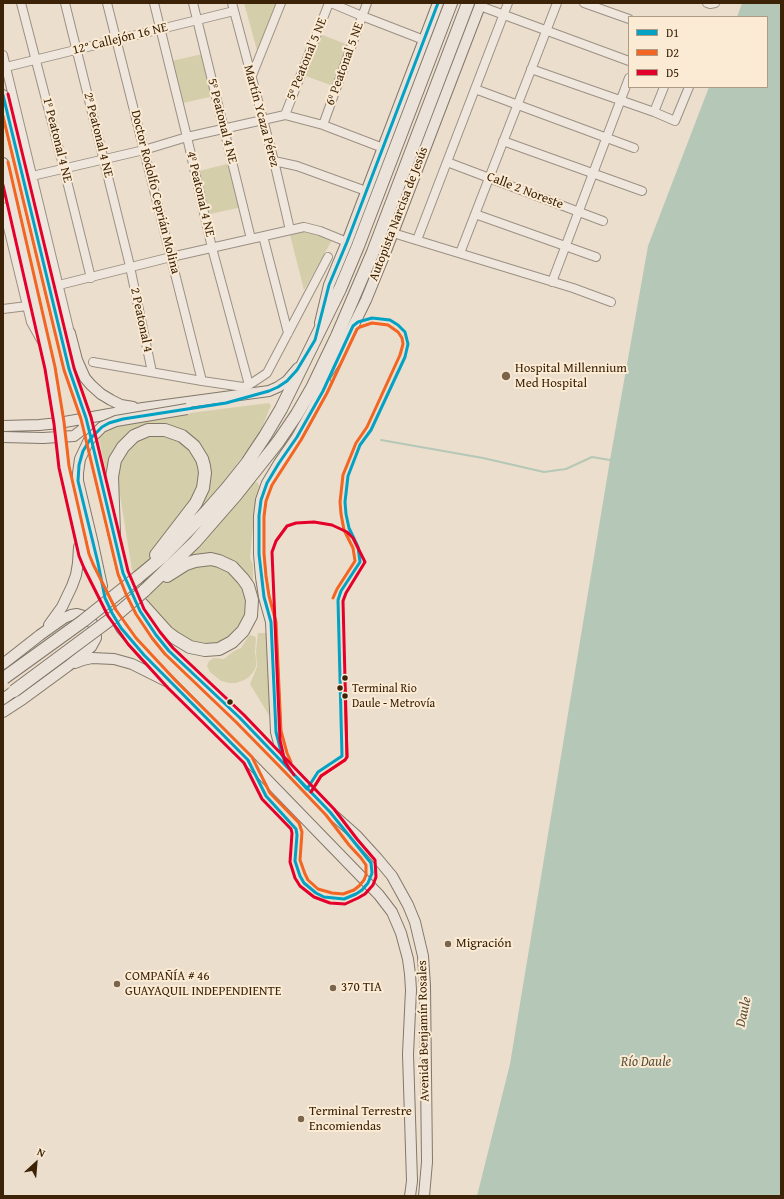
<!DOCTYPE html>
<meta charset="utf-8">
<style>
body{margin:0}
#map{position:relative;width:784px;height:1199px;overflow:hidden;background:#ecdecc;font-family:"Gentium Book Plus",serif}
canvas{display:block}
.frame{position:absolute;inset:0;border:4px solid #3c2307;pointer-events:none}
.legend{position:absolute;left:628px;top:16px;width:140px;height:72px;box-sizing:border-box;background:#fbebd5;border:1px solid #af9b83;margin:0;padding:5px 7px;list-style:none;font-size:12px;color:#3c2307}
.legend li{display:flex;align-items:center;gap:8px;height:20px}
.legend b{width:20px;border:1px solid #af9b83}
.north{position:absolute;left:16px;top:1143px;width:40px;height:40px;-webkit-text-stroke:3px #fbebd5;paint-order:stroke;rotate:26deg;font-size:11px;font-weight:700;line-height:16px;text-align:center;color:#3c2307}
.north::after{content:'';display:block;margin:auto;width:14px;height:18px;background:#3c2307;clip-path:polygon(50% 0,100% 100%,50% 72%,0 100%)}
</style>
<div id="map">
<canvas width="784" height="1199"></canvas>
<div class="frame"></div>
<ul class="legend">
<li><b style="height:5px;background:#03a2c4"></b>D1</li>
<li><b style="height:5px;background:#f26522"></b>D2</li>
<li><b style="height:5px;background:#e4002b"></b>D5</li>
</ul>
<div class="north">N</div>
</div>
<script>
const context = document.querySelector('canvas').getContext('2d');
context.lineJoin = 'round';
function paint(path, color) {
  context.fillStyle = color;
  context.fill(path, 'evenodd');
}
function shape(rows) {
  const path = new Path2D();
  for (const r of rows) {
    path.moveTo(r[0], r[1]);
    for (let i = 2; i < r.length; i += 2) path.lineTo(r[i], r[i + 1]);
  }
  return path;
}
function stroke(path, color, width, dash) {
  context.strokeStyle = color;
  context.lineWidth = width;
  context.lineCap = dash ? 'butt' : 'round';
  context.setLineDash(dash || []);
  context.stroke(path);
}
function write(font, color, halo, rows, align = 'center') {
  context.font = font + ' "Gentium Book Plus",serif';
  context.lineWidth = 4;
  context.setLineDash([]);
  context.textBaseline = 'middle';
  context.strokeStyle = halo;
  context.fillStyle = color;
  for (const [text, x, y, turn = 0] of rows) {
    context.save();
    context.translate(x, y);
    context.rotate((+turn || 0) * Math.PI / 180);
    context.textAlign = isNaN(turn) ? turn : align;
    if (halo) context.strokeText(text, 0, 0);
    context.fillText(text, 0, 0);
    context.restore();
  }
}
paint(shape([
 [244,3,276,3,258,54],
 [320,34,351,46,336,87,303,75],
 [203,54,214,96,183,103,171,61],
 [231,163,242,207,210,214,199,171],
 [305,231,320,235,332,240,304,290,290,235],
 [269,403,271,406,269,410,261,430,254,441,219,488,183,530,197,545,253,483,257,482,259,485,260,487,255,505,250,558,253,565,253,585,230,571,246,593,246,613,237,631,226,640,216,644,204,645,193,642,183,637,156,614,150,605,132,570,118,483,107,476,98,435,126,421],
 [258,633,266,633,270,717,250,684,257,667,256,651],
 [250,635,254,636,256,638,255,652,256,659,256,666,254,671,249,677,244,680,236,683,229,683,221,681,210,672,207,666,209,661,214,658,224,659,234,651,241,648,248,637]
]), '#d5ceaa');
paint(shape([
 [742,3,781,3,781,1196,477,1196,510,1064,610,460,648,246,709,87,767,87,767,17,737,17]
]), '#b5c7b7');
stroke(shape([
 [381,440,483,458,544,472,566,469,592,457,610,460]
]), '#b5c7b7', 2);
const minor = shape([
 [21,3,64,169,91,278],
 [65,3,129,262,152,372],
 [107,3,202,381],
 [154,3,187,137,212,248,249,385],
 [193,3,251,239],
 [232,3,274,161,290,230],
 [331,3,362,16,424,40],
 [584,3,629,19],
 [707,3,710,4,715,3],
 [480,6,629,61],
 [3,55,70,333],
 [6,67,234,11],
 [531,69,654,112,675,121,689,87],
 [251,78,281,3],
 [475,89,634,148],
 [654,112,664,87],
 [285,115,329,3],
 [323,125,367,3],
 [503,141,642,191],
 [274,161,297,166,366,191],
 [447,162,603,221],
 [32,176,144,150,187,137,285,115,323,125,383,148],
 [3,207,31,322,41,340],
 [475,214,596,257],
 [393,233,573,288,611,302],
 [263,236,288,333],
 [417,240,508,3],
 [460,253,557,3],
 [552,282,629,78],
 [59,285,171,257,304,227,320,231,347,242],
 [3,309,27,306],
 [93,362,202,381,243,387,249,385,267,373,328,257]
]);
const major = shape([
 [3,95,69,369,86,418,123,573,140,611,156,635,169,651,240,718,330,812,357,836,377,858,392,876,408,905,415,922,423,956,425,986,427,1162,424,1196],
 [3,163,50,368,59,423,64,467,84,555,88,566,105,598,121,628,144,655,248,760,379,895,392,912,401,933,408,959,410,974,411,990,408,1054,412,1181,410,1196],
 [320,323,329,285,347,242,438,3],
 [70,333,77,360,85,378,91,385,101,394,111,400,121,405,133,407],
 [317,389,339,355,366,300,384,256,481,3],
 [3,426,39,425,59,423,143,408,269,391,278,387,287,381,298,368],
 [3,437,43,438,74,436,83,429,86,418],
 [93,544,102,586],
 [49,625,62,607,72,586,76,575,78,563,79,547],
 [75,663,83,660,92,658,114,659,132,664,166,681],
 [3,664,40,635,64,618,71,615,77,614,84,616,89,619,95,627,96,638,91,647,68,666,23,699,3,712],
 [3,699,14,691],
 [285,762,282,755,276,732,271,622,264,597,261,577,259,554,259,516,261,500,267,483,279,463,297,437,310,414,326,383]
]);
const highway = shape([
 [114,533,112,477,115,460,123,447,134,436,148,430,165,430,182,436,194,446,202,459,204,466,205,473,203,488,196,503,156,555],
 [137,578,161,558,175,544,206,512,227,488,247,463,265,436,281,409,340,289,358,246,451,3],
 [144,591,195,542,236,495,278,442,297,414,312,388,337,336,373,252,468,3],
 [131,592,167,632,175,638,190,647,205,650,219,649,232,642,243,631,251,616,252,600,248,586,243,579,232,567,219,561,211,559,195,561,186,564,167,576]
]);
stroke(minor, '#9b9083', 10);
stroke(major, '#827769', 12);
stroke(highway, '#827769', 14);
stroke(minor, '#efe7de', 8);
stroke(major, '#ebe3d9', 10);
stroke(highway, '#ebe3d9', 12);
const majorBridge = shape([
 [93,544,78,481,78,473,80,459,89,440,102,427,116,421,187,409]
]);
const highwayBridge = shape([
 [4,678,83,621,137,578],
 [14,691,115,616,144,591]
]);
stroke(majorBridge, '#827769', 12, []);
stroke(highwayBridge, '#827769', 14, []);
stroke(majorBridge, '#ebe3d9', 10);
stroke(highwayBridge, '#ebe3d9', 12);
stroke(shape([
 [3,95,69,369,86,418,91,438],
 [372,318,390,320,398,325,405,332,408,344,405,357,371,430,360,445,348,476,345,502,346,514,349,528,358,547,360,562,341,591,338,600,342,756,318,772,307,789,289,769,282,755,276,732,271,622,264,597,259,554,259,516,261,500,267,483,279,463,297,437,323,391,353,326,358,322,372,318],
 [91,438,123,573,140,611,156,635,169,651,240,718,330,812,371,863,372,873,368,883,362,890,356,894,344,899,324,897,316,893,304,883,300,876,295,861,297,835,296,829,266,796,248,760,144,655,121,628,112,613,105,598,98,563,78,481,79,465,83,451,91,438],
 [91,438,102,427,109,423,123,419,226,403,269,391,278,387,287,381,297,370,315,340,329,285,347,242,438,3]
]), '#03a2c4', 3);
stroke(shape([
 [3,116,64,370,81,419,118,574,126,594,136,614,152,638,165,654,236,722,285,772,326,815,349,845,361,858,366,865,366,875,364,880,359,886,354,890,343,894,332,893,318,889,308,880,305,874,300,860,302,832,299,823,270,793,252,757,176,681,136,638,116,610,93,564,89,554,69,466,64,422,55,367,8,162],
 [291,762,287,753,281,731,276,622,269,596,266,576,264,554,264,516,266,501,272,485,301,440,327,393,357,329,360,327,372,323,388,325,398,332,402,338,403,344,400,355,367,427,356,443,343,475,340,502,341,514,344,530,353,548,355,561,337,589,333,598],
 [311,792,321,776,345,760,347,757,345,688]
]), '#f26522', 3);
stroke(shape([
 [3,185,45,369,54,424,59,468,79,556,84,568,108,616,128,644,168,688,244,763,262,799,291,829,292,833,290,862,295,878,300,886,314,897,330,903,345,904,358,898,365,894,373,885,376,877,375,860,357,839,334,809,244,715,173,648,160,632,144,609,128,571,91,417,74,368,8,94],
 [294,775,285,762,280,740,272,552,276,541,287,526,296,523,314,522,332,525,347,532,353,538,365,562,346,593,343,601,347,757,345,760,321,776,311,792]
]), '#e4002b', 3);
for (const [x, y, r, color] of [
 [506,376,5,"#7a644c"],
 [345,678,3.5,"#3c2307"],
 [340,688,3.5,"#3c2307"],
 [345,696,3.5,"#3c2307"],
 [230,702,3.5,"#3c2307"],
 [448,944,4,"#7a644c"],
 [117,984,4,"#7a644c"],
 [333,988,4,"#7a644c"],
 [301,1119,4,"#7a644c"]
]) {
  const dot = new Path2D();
  dot.arc(x, y, r, 0, 2 * Math.PI);
  context.fillStyle = color;
  context.fill(dot);
  stroke(dot, '#fbebd5', 1.5);
}
write('12px', '#3c2307', '#fbebd5', [
 ["Terminal Rio",352,689],
 ["Daule - Metrovía",352,704]
], 'left');
write('13px', '#3c2307', '#fbebd5', [
 ["12° Callejón 16 NE",120,39,-14],
 ["5º Peatonal 5 NE",307,59,-68],
 ["6º Peatonal 5 NE",345,64,-70],
 ["Martín Ycaza Pérez",261,116,75],
 ["5º Peatonal 4 NE",222,121,76],
 ["2º Peatonal 4 NE",98,135,76],
 ["1º Peatonal 4 NE",57,140,76],
 ["Calle 2 Noreste",525,191,21],
 ["Doctor Rodolfo Ceprián Molina",155,192,76],
 ["4º Peatonal 4 NE",200,194,77],
 ["Autopista Narcisa de Jesús",399,214,-69],
 ["2 Peatonal 4",141,320,78],
 ["Avenida Benjamín Rosales",424,1031,-91]
]);
write('13px', '#3c2307', '#fbebd5', [
 ["Hospital Millennium",515,369],
 ["Med Hospital",515,384],
 ["Migración",456,944],
 ["COMPAÑÍA # 46",125,977],
 ["GUAYAQUIL INDEPENDIENTE",125,992],
 ["370 TIA",341,988],
 ["Terminal Terrestre",309,1112],
 ["Encomiendas",309,1127]
], 'left');
write('italic 14px', '#595139', '#fbebd5', [
 ["Daule",744,1012,-78],
 ["Río Daule",646,1062]
]);
</script>
